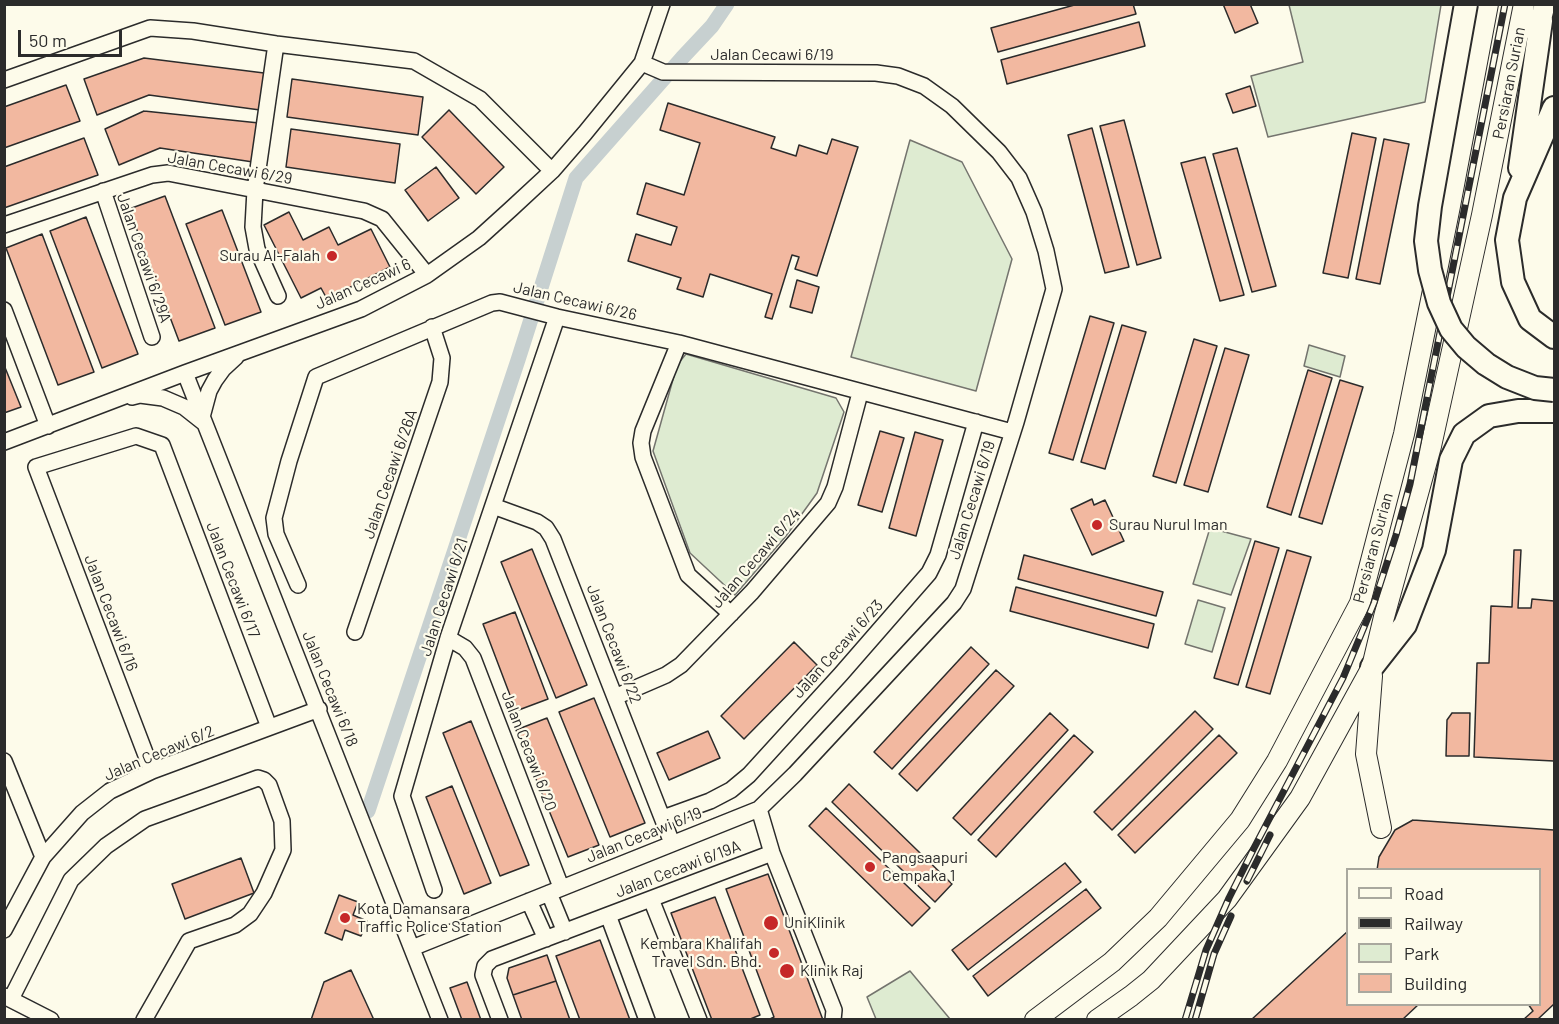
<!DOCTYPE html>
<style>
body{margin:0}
#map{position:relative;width:1559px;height:1024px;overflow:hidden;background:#fdfbea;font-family:Barlow,sans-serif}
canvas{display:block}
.frame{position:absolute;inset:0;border:6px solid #2b2b2b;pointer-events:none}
.legend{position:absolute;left:1346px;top:868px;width:195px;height:138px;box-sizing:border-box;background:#fdfbea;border:2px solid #a9a89e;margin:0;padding:8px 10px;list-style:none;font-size:18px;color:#2b2b2b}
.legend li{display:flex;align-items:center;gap:12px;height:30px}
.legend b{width:30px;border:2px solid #a9a89e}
.scale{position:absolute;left:18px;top:30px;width:104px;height:27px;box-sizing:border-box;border:3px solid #2b2b2b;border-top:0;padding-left:8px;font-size:18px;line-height:21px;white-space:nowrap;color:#2b2b2b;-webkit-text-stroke:4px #fdfbea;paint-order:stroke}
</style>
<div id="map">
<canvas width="1559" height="1024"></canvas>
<div class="frame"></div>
<ul class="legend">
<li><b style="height:8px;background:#fdfbea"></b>Road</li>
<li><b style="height:8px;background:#2b2b2b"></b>Railway</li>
<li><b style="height:16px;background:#deebd1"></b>Park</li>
<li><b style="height:16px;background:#f2b8a0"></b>Building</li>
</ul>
<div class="scale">50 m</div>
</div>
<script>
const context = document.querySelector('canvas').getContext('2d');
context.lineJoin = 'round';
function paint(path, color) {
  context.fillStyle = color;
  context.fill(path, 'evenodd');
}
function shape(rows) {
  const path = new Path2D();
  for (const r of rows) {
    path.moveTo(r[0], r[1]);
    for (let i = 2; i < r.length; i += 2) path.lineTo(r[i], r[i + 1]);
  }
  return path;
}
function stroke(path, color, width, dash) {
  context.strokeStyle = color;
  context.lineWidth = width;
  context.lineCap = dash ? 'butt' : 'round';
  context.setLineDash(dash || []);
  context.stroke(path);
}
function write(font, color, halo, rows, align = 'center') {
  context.font = font + ' Barlow,sans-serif';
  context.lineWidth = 4.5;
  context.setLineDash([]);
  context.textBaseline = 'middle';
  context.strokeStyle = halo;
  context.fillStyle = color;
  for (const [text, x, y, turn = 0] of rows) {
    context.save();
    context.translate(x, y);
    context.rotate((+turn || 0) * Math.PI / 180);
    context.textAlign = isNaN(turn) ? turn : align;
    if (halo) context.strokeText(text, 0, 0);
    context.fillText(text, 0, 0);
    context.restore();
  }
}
const green = shape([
 [1289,5,1441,5,1425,102,1268,137,1251,76,1303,62,1289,5],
 [910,140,962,162,1012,259,976,391,851,357,910,140],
 [1309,345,1345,356,1340,377,1304,366,1309,345],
 [686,354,836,398,844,412,817,493,786,536,735,595,690,553,653,451,677,365,686,354],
 [1210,528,1251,539,1231,595,1193,584,1210,528],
 [1198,600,1225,608,1212,652,1185,644,1198,600],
 [910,971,950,1019,876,1019,867,997,910,971]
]);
paint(green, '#deebd1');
stroke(green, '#74746e', 1.5);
stroke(shape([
 [368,811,518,360,576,178,682,58,712,26,727,4]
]), '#c7d0d0', 15);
const building = shape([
 [1078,4,1133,4,1136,14,998,52,991,28,1078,4],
 [1223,4,1250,4,1258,23,1235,33,1223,4],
 [1139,22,1145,46,1007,84,1001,60,1139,22],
 [144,58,264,73,260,110,149,95,97,115,84,79,144,58],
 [292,79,423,97,418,135,287,117,292,79],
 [66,85,80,121,4,148,4,107,66,85],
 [1250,86,1256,106,1233,113,1226,94,1250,86],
 [668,103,775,137,771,148,796,156,799,145,827,154,832,139,858,147,817,276,795,269,799,257,792,255,772,319,765,317,772,294,710,274,703,297,677,289,681,278,628,261,636,234,671,245,677,227,637,214,646,183,684,195,700,143,660,130,668,103],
 [449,110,504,167,476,194,422,137,449,110],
 [144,111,259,123,253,162,160,148,119,165,105,129,144,111],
 [1124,120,1161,258,1137,265,1100,126,1124,120],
 [1092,128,1129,267,1105,273,1068,135,1092,128],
 [291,129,400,144,395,183,286,167,291,129],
 [1352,133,1376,138,1348,278,1323,273,1352,133],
 [84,138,98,175,4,208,4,167,84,138],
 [1384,139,1409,144,1380,284,1356,279,1384,139],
 [1237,148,1276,286,1252,292,1213,154,1237,148],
 [1205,157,1244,295,1220,301,1181,163,1205,157],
 [436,167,459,198,428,221,405,190,436,167],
 [165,196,215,328,179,341,129,209,165,196],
 [222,210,261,312,225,325,186,224,222,210],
 [289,212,303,240,329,227,338,245,371,229,390,267,327,299,321,288,301,298,264,225,289,212],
 [86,217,138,354,102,368,50,231,86,217],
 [42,234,94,372,58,385,6,248,42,234],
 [797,280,819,287,812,313,790,307,797,280],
 [1090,316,1114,323,1073,460,1049,453,1090,316],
 [1122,325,1146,332,1105,469,1081,462,1122,325],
 [1194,339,1217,346,1176,483,1153,476,1194,339],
 [1225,348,1249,355,1208,492,1184,485,1225,348],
 [4,365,21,407,4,413,4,365],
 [1308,370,1332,378,1291,515,1267,507,1308,370],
 [1340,380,1363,387,1322,524,1299,517,1340,380],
 [880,431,904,438,882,512,858,505,880,431],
 [915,432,943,440,916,536,889,528,915,432],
 [1092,499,1094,505,1105,500,1124,541,1092,555,1071,509,1092,499],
 [1255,541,1279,548,1238,685,1214,678,1255,541],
 [532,549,587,685,556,698,501,562,532,549],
 [1287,550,1311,557,1270,694,1246,687,1287,550],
 [1514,550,1521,550,1518,608,1531,608,1532,599,1554,601,1554,761,1474,757,1477,663,1489,663,1491,606,1512,607,1514,550],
 [1024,555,1163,592,1156,616,1018,579,1024,555],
 [1016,587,1154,624,1148,648,1010,611,1016,587],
 [515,612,548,699,516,711,483,624,515,612],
 [794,642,817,665,744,739,721,716,794,642],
 [971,647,989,664,892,769,874,752,971,647],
 [996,670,1014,686,917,791,899,774,996,670],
 [594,698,645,823,610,837,559,712,594,698],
 [1195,711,1213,729,1112,830,1094,812,1195,711],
 [1050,713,1068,730,971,835,953,818,1050,713],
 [1452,713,1470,713,1469,756,1446,756,1447,720,1452,713],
 [547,718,599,845,568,857,516,730,547,718],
 [471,721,529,865,500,876,443,733,471,721],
 [708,731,720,758,669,780,657,753,708,731],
 [1074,735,1093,752,996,857,978,840,1074,735],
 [1219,735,1237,753,1135,853,1118,835,1219,735],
 [849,784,952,884,935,902,832,802,849,784],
 [452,786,491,883,464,894,426,797,452,786],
 [826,808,930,908,912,926,809,826,826,808],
 [1413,820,1554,830,1554,1004,1537,1020,1251,1020,1348,931,1348,1004,1540,1004,1540,870,1377,870,1379,857,1395,830,1413,820],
 [241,858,254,893,185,919,172,884,241,858],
 [1065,863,1081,882,968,970,952,950,1065,863],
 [768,874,823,1020,768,1020,774,1017,726,889,768,874],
 [1086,889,1101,908,988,996,973,976,1086,889],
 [339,895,358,902,353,915,367,921,361,936,345,930,342,940,325,933,339,895],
 [715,897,760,1015,748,1020,712,1020,671,913,715,897],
 [600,940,630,1020,580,1020,556,956,600,940],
 [547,955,556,981,513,995,507,978,509,968,547,955],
 [351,970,374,1020,311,1020,324,982,351,970],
 [556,981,570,1020,522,1020,513,995,556,981],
 [467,982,481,1020,462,1020,450,988,467,982],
 [1419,1004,1528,1004,1533,1011,1523,1020,1402,1020,1419,1004]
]);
paint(building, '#f2b8a0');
stroke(building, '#2b2b2b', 1.5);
const minor = shape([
 [276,44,255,190,253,227,257,249,278,296],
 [4,80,150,28,193,31,276,44,414,61,480,99,552,171],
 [103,191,152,337],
 [4,225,152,175,168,173,364,211,382,219,427,275],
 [4,310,48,426],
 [679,343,643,431,641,443,643,457,688,575,731,614],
 [185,373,440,1020],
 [132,397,140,395,163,398,184,407,203,422],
 [202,417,209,391,215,380,223,369,236,357],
 [4,442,185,373,361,309,427,275,479,238,511,209,552,171,585,133,642,63,662,4],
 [493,506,537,522,546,528,553,539,672,843],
 [298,585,276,534,274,518,289,461,316,377,492,303,500,302,557,317,679,343,1012,432],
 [355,632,440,382,442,358,432,327],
 [448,638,465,648,473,658,561,887],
 [615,697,666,675,681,665,752,592,828,503,835,487,860,393],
 [4,761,43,857],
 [152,771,36,467,136,436,162,445,269,727],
 [759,809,772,853,834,1010,833,1020],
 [663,818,710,801,731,790,749,775,841,674,929,573,938,555,976,422],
 [434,890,402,796,448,638,557,317],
 [549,893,565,932],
 [651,899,699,1020],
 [529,901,546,939],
 [608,915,647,1020],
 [4,930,43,857,82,813,110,791,152,771,319,709],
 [412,948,759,809,795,774,954,603,963,589,1016,422,1054,289,1046,251,1034,212,1019,178,999,152,952,106,924,86,898,76,876,73,663,72,642,63],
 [4,996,51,1020],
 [11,999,71,880,106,846,145,819,258,778,264,780,269,785,282,821,283,850,264,893,250,914,235,925,189,941,144,1020],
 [500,1020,483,975,485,966,492,959,772,853]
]);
const major = shape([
 [1537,34,1545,4],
 [1372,676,1366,754,1381,828],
 [1035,1020,1112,962,1158,918,1240,820,1277,761,1360,603,1404,434,1450,206,1488,4],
 [1097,1020,1131,996,1151,980,1227,899,1300,798,1372,667,1384,617,1431,446,1482,215,1524,4]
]);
const highway = shape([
 [1554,108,1515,198,1507,240,1513,282,1530,319,1554,337],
 [1520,168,1541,21],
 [1372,667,1405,625,1434,550,1451,460,1464,434,1489,416,1518,411,1554,411]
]);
stroke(minor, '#2b2b2b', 18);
stroke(major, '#2b2b2b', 22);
stroke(highway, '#2b2b2b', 26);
stroke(minor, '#fdfbea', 15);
stroke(major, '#fdfbea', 20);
stroke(highway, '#fdfbea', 22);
const rail = shape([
 [1247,881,1270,835],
 [1185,1020,1206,950,1229,898,1254,848,1343,678,1374,603,1396,535,1410,484,1505,4],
 [1195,1020,1214,954,1231,916]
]);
stroke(rail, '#2b2b2b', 7);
stroke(rail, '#fdfbea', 4.5, [14]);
const highwayBridge = shape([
 [1466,4,1430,206,1426,241,1430,270,1439,303,1451,329,1466,347,1486,364,1507,377,1535,388,1554,390]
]);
stroke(highwayBridge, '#2b2b2b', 26, []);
stroke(highwayBridge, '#fdfbea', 22);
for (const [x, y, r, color] of [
 [332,256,6,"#c62828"],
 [1097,525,6,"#c62828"],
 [870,867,6,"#c62828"],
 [345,918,6,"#c62828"],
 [771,923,8,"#c62828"],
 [774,953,6,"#c62828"],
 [787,971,8,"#c62828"]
]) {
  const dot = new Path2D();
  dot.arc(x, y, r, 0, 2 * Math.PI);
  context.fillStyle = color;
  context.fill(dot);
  stroke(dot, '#fdfbea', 2);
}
write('16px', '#2b2b2b', '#fdfbea', [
 ["Jalan Cecawi 6/19",772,55],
 ["Persiaran Surian",1509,83,-79],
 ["Jalan Cecawi 6/29",230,168,10],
 ["Jalan Cecawi 6/29A",144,258,71],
 ["Jalan Cecawi 6",363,284,-24],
 ["Jalan Cecawi 6/26",575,301,13],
 ["Jalan Cecawi 6/26A",390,474,-71],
 ["Jalan Cecawi 6/19",972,500,-73],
 ["Persiaran Surian",1373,548,-75],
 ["Jalan Cecawi 6/24",756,558,-49],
 ["Jalan Cecawi 6/17",233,580,69],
 ["Jalan Cecawi 6/21",444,597,-72],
 ["Jalan Cecawi 6/16",111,613,69],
 ["Jalan Cecawi 6/22",614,644,69],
 ["Jalan Cecawi 6/23",838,649,-48],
 ["Jalan Cecawi 6/18",330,689,68],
 ["Jalan Cecawi 6/20",529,751,69],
 ["Jalan Cecawi 6/2",159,753,-23],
 ["Jalan Cecawi 6/19",644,835,-22],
 ["Jalan Cecawi 6/19A",678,869,-21]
]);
write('16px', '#2b2b2b', '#fdfbea', [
 ["Surau Al-Falah",320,256,"right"],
 ["Surau Nurul Iman",1109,525],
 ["Pangsaapuri",882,858],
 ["Cempaka 1",882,876],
 ["Kota Damansara",357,909],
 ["Traffic Police Station",357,927],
 ["UniKlinik",784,923],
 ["Kembara Khalifah",762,944,"right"],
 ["Travel Sdn. Bhd.",762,962,"right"],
 ["Klinik Raj",800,971]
], 'left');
</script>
